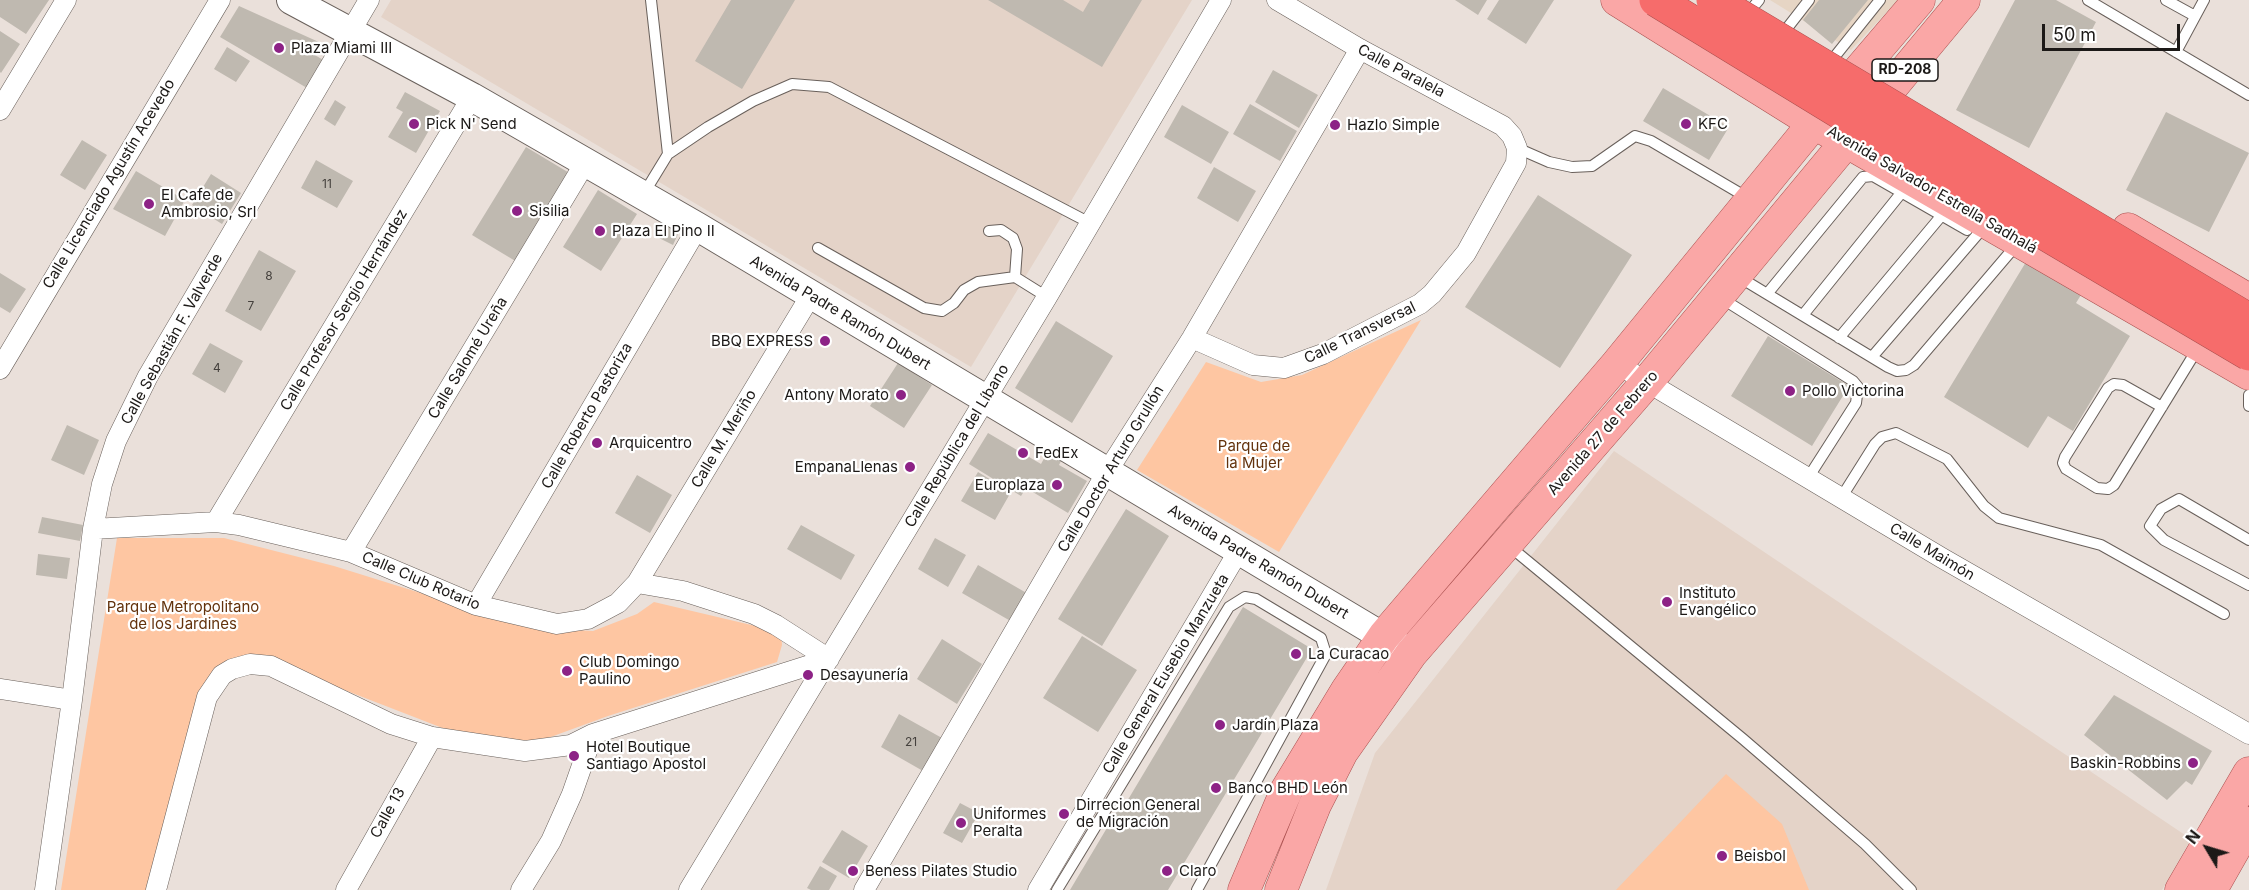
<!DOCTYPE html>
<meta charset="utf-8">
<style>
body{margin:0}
#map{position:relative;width:2249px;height:890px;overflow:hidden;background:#eae0da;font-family:Inter,sans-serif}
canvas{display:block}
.north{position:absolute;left:2177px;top:818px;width:60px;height:60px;-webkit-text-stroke:4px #fff;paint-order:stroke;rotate:308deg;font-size:16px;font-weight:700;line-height:24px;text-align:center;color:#1c1917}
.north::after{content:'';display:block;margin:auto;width:21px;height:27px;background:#1c1917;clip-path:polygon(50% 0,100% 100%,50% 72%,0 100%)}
.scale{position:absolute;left:2042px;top:24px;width:138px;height:27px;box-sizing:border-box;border:3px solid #1c1917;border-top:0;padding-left:8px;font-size:18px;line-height:21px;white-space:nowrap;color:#1c1917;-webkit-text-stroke:4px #fff;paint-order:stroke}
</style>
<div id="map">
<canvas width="2249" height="890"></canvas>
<div class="north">N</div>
<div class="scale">50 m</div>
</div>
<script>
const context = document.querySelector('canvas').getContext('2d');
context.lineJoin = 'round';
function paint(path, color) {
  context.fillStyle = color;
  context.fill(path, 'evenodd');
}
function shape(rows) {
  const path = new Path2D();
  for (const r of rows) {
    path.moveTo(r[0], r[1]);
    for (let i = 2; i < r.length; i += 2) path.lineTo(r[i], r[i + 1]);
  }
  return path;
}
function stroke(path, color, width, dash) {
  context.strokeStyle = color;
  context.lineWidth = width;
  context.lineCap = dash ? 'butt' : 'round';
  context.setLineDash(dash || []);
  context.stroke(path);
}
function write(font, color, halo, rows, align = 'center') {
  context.font = font + ' Inter,sans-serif';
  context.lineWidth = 4.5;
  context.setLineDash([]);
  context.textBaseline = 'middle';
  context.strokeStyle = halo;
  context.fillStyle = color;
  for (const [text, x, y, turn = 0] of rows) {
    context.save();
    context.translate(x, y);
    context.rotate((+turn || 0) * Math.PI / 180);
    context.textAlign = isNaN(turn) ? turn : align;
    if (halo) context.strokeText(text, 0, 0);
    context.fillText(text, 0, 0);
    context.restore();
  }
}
paint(shape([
 [1770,0,1898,0,1851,50]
]), '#e6d5c4');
paint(shape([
 [391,0,1192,0,971,367,381,17],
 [1614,451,2191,839,2162,890,1326,890,1375,753]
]), '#e4d3c8');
paint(shape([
 [1421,320,1279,552,1137,470,1206,362,1261,382,1302,375],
 [117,538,224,538,334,566,533,628,593,631,637,614,654,602,781,632,782,645,777,662,608,716,507,753,298,672,248,664,201,700,159,890,61,890],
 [1726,774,1782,824,1809,890,1616,890]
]), '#fec6a2');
paint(shape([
 [0,0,49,0,26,34,0,17],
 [731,0,795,0,742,89,695,61],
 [988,0,1063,0,1083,12,1090,0,1142,0,1102,67],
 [1455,0,1487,0,1478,15],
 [1499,0,1554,0,1526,44,1487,19],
 [1819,0,1868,0,1832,44,1803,20],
 [2015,0,2056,0,2096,22,2029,148,1956,110],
 [239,6,321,43,313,54,325,61,307,88,220,37],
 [0,31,20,44,1,73,0,72],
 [227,47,250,61,236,82,214,69],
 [1273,70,1318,95,1299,128,1255,102],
 [1663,88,1729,127,1709,160,1643,121],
 [405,92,440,111,416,153,388,137,403,112,396,108],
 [335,100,346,107,335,126,324,119],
 [1250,104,1297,131,1280,161,1233,134],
 [1182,105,1229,132,1211,164,1164,137],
 [2166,112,2249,153,2209,232,2126,190],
 [82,140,107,155,85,190,60,175],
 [526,147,571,174,517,262,472,235],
 [316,160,353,181,337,208,301,188],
 [1214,167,1256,191,1238,222,1197,198],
 [136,171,185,200,165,236,113,209],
 [211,174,241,193,222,224,192,205],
 [598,190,637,214,601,271,563,247],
 [1538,195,1632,255,1560,368,1465,307],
 [665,226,679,232,673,245,659,238],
 [259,250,296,271,261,331,225,311],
 [2029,257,2084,290,2076,303,2130,336,2073,431,2048,416,2028,448,1944,397],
 [0,273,26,289,10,313,0,307],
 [1056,321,1113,356,1072,423,1015,388],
 [1768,336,1849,386,1812,446,1731,396],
 [210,343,243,361,225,393,192,374],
 [898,363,932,385,904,428,870,406],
 [67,425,99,440,84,475,51,460],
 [988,433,1041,464,1047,453,1061,461,1059,465,1087,481,1068,513,1026,488,1021,496,969,464],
 [978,472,1011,492,995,520,961,501],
 [637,475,672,495,650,533,615,513],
 [1126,509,1169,536,1102,646,1058,619],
 [42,517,83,525,80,541,38,533],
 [801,525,855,555,841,580,787,549],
 [935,538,966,555,948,587,918,569],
 [38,554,70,558,67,579,36,575],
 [978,565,1030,595,1014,623,962,593],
 [1243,607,1312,649,1168,890,1070,890,1123,801,1126,803],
 [1082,636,1137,670,1098,732,1043,698],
 [942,639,982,664,957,704,917,679],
 [2114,695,2212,751,2192,785,2186,781,2167,800,2084,735],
 [899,714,942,738,923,771,881,747],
 [960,803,979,813,962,843,943,833],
 [842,830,868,846,849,878,822,862],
 [820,866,837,876,829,890,811,890,807,888]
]), '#bfb9b0');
const lane = shape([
 [651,0,668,154],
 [2088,0,2249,95],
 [2166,0,2195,16],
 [1754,6,1759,0],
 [1788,27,1809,0],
 [2176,52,2204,0],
 [1836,55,1880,0],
 [1517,148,1549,162,1572,167,1592,166,1635,136,1651,141,1748,198],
 [643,195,668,154,708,127,753,101,792,84,829,87,1090,223],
 [989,231,1001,230,1013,238,1017,249,1015,277],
 [818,248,924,308,942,311,954,303,964,290,978,282,1015,277,1047,297],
 [1739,277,1888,367,1897,371,1906,370,1914,365,2018,243],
 [1767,294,1863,177,1873,176,1967,230],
 [1721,298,1853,381,1858,387,1856,403,1808,478],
 [1803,315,1902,192],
 [1839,338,1942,215],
 [1872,357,1977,235],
 [2249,395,2249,406],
 [2162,407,2123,385,2114,384,2108,388,2065,457,2063,463,2066,469,2097,488,2108,489,2114,485,2198,348],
 [1841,498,1875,444,1882,437,1896,433,1947,459,1984,506,1999,518,2101,545,2224,614],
 [2249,540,2179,499,2161,509,2150,526,2164,540,2249,585],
 [1508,545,1743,739,1865,844,1911,890],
 [1057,890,1229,607,1245,597,1256,599,1321,638,1326,654,1197,890]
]);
const street = shape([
 [0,110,66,0],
 [1192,338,1253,365,1284,368,1323,354,1420,304,1432,294,1466,253,1516,163,1517,148,1512,136,1503,126,1360,49,1277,0],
 [1617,364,1942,558,2249,734],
 [0,369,220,0],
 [216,522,472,97],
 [93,529,216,522,239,525,351,552,476,605,557,624,588,619,618,603,637,583,811,295],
 [351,552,585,163],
 [637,583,683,591,754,614,776,625,829,659],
 [476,605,698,227],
 [0,689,72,700],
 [45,890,72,700,93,529,102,484,116,441,148,376,369,0],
 [156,890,207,697,222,675,232,669,250,664,271,666,391,724,432,737,525,751,571,745,593,734,829,659],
 [346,890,432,737],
 [521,890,551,841,572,794,593,734],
 [689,890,1047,297,1221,0],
 [864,890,1107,472,1192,338,1360,49],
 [1038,890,1238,552]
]);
const secondary = shape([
 [291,0,472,97,698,227,1402,648]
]);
const primary = shape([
 [1617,0,1814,123,2249,374],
 [2128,229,2249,300],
 [1244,890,1287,789,1347,690,1384,636,1617,364,1814,123,1919,0],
 [1281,890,1315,805,1342,752,1411,654,1647,382,1964,0],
 [2181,890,2249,773],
 [2211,890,2249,823]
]);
stroke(lane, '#69605b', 12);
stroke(street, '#69605b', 21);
stroke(secondary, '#69605b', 30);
stroke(primary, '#aa4f4e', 33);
stroke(lane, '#fff', 10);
stroke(street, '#fff', 20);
stroke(secondary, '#fff', 28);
stroke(primary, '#faa7a6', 32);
const highwayBridge = shape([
 [1656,0,1841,113,2249,354],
 [1713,0,2249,320]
]);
stroke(highwayBridge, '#aa4f4e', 34, []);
stroke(highwayBridge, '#f66c6b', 33);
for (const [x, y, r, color] of [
 [279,48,6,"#8d2286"],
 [414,124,6,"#8d2286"],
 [1686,124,6,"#8d2286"],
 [1335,125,6,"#8d2286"],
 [149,204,6,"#8d2286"],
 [517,211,6,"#8d2286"],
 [600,231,6,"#8d2286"],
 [825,341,6,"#8d2286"],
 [1790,391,6,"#8d2286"],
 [901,395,6,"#8d2286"],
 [597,443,6,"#8d2286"],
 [1023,453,6,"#8d2286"],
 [910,467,6,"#8d2286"],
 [1057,485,6,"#8d2286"],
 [1667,602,6,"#8d2286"],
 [1296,654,6,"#8d2286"],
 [567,671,6,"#8d2286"],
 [808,675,6,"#8d2286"],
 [1220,725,6,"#8d2286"],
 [574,756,6,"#8d2286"],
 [2193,763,6,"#8d2286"],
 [1216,788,6,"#8d2286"],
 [1064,814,6,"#8d2286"],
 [961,823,6,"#8d2286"],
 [1722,856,6,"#8d2286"],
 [853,871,6,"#8d2286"],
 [1167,871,6,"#8d2286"]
]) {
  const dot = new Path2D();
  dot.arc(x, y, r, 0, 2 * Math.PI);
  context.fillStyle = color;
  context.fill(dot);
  stroke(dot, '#fff', 2);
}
write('12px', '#45413d', null, [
 ["11",327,184],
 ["8",269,276],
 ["7",251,306],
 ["4",217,368],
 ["21",911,742]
]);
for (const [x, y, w] of [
 [1905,70,66]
]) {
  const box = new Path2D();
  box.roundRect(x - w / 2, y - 11, w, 22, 4.5);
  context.fillStyle = '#fff';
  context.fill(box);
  stroke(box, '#1c1917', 1.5);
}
write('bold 14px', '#1c1917', null, [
 ["RD-208",1905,70]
]);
write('15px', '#1c1917', '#fff', [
 ["Plaza Miami III",291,48],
 ["Pick N' Send",426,124],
 ["KFC",1698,124],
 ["Hazlo Simple",1347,125],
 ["El Cafe de",161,195],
 ["Ambrosio, Srl",161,212],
 ["Sisilia",529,211],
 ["Plaza El Pino II",612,231],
 ["BBQ EXPRESS",813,341,"right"],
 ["Pollo Victorina",1802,391],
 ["Antony Morato",889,395,"right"],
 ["Arquicentro",609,443],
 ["FedEx",1035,453],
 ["EmpanaLlenas",898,467,"right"],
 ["Europlaza",1045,485,"right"],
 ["Instituto",1679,593],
 ["Evangélico",1679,610],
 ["La Curacao",1308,654],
 ["Club Domingo",579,662],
 ["Paulino",579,679],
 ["Desayunería",820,675],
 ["Jardín Plaza",1232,725],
 ["Hotel Boutique",586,747],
 ["Santiago Apostol",586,764],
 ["Baskin-Robbins",2181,763,"right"],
 ["Banco BHD León",1228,788],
 ["Dirrecion General",1076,805],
 ["de Migración",1076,822],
 ["Uniformes",973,814],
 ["Peralta",973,831],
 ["Beisbol",1734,856],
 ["Beness Pilates Studio",865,871],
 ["Claro",1179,871]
], 'left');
write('15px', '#1c1917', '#fff', [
 ["Calle Paralela",1401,71,28],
 ["Calle Licenciado Agustín Acevedo",109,184,-59],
 ["Avenida Salvador Estrella Sadhalá",1932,190,30],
 ["Calle Profesor Sergio Hernández",344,310,-59],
 ["Avenida Padre Ramón Dubert",840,313,31],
 ["Calle Transversal",1360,333,-26],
 ["Calle Sebastián F. Valverde",172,339,-61],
 ["Calle Salomé Ureña",468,358,-59],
 ["Calle Roberto Pastoriza",587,416,-60],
 ["Avenida 27 de Febrero",1603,433,-49],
 ["Calle M. Meriño",724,439,-59],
 ["Calle República del Líbano",957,446,-59],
 ["Calle Doctor Arturo Grullón",1111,469,-59],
 ["Calle Maimón",1932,552,31],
 ["Avenida Padre Ramón Dubert",1258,562,31],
 ["Calle Club Rotario",421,581,23],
 ["Calle General Eusebio Manzueta",1166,674,-59],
 ["Calle 13",388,813,-61]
]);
write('15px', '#63320c', '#fff', [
 ["Parque de",1254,446],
 ["la Mujer",1254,463],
 ["Parque Metropolitano",183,607],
 ["de los Jardines",183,624]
]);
</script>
